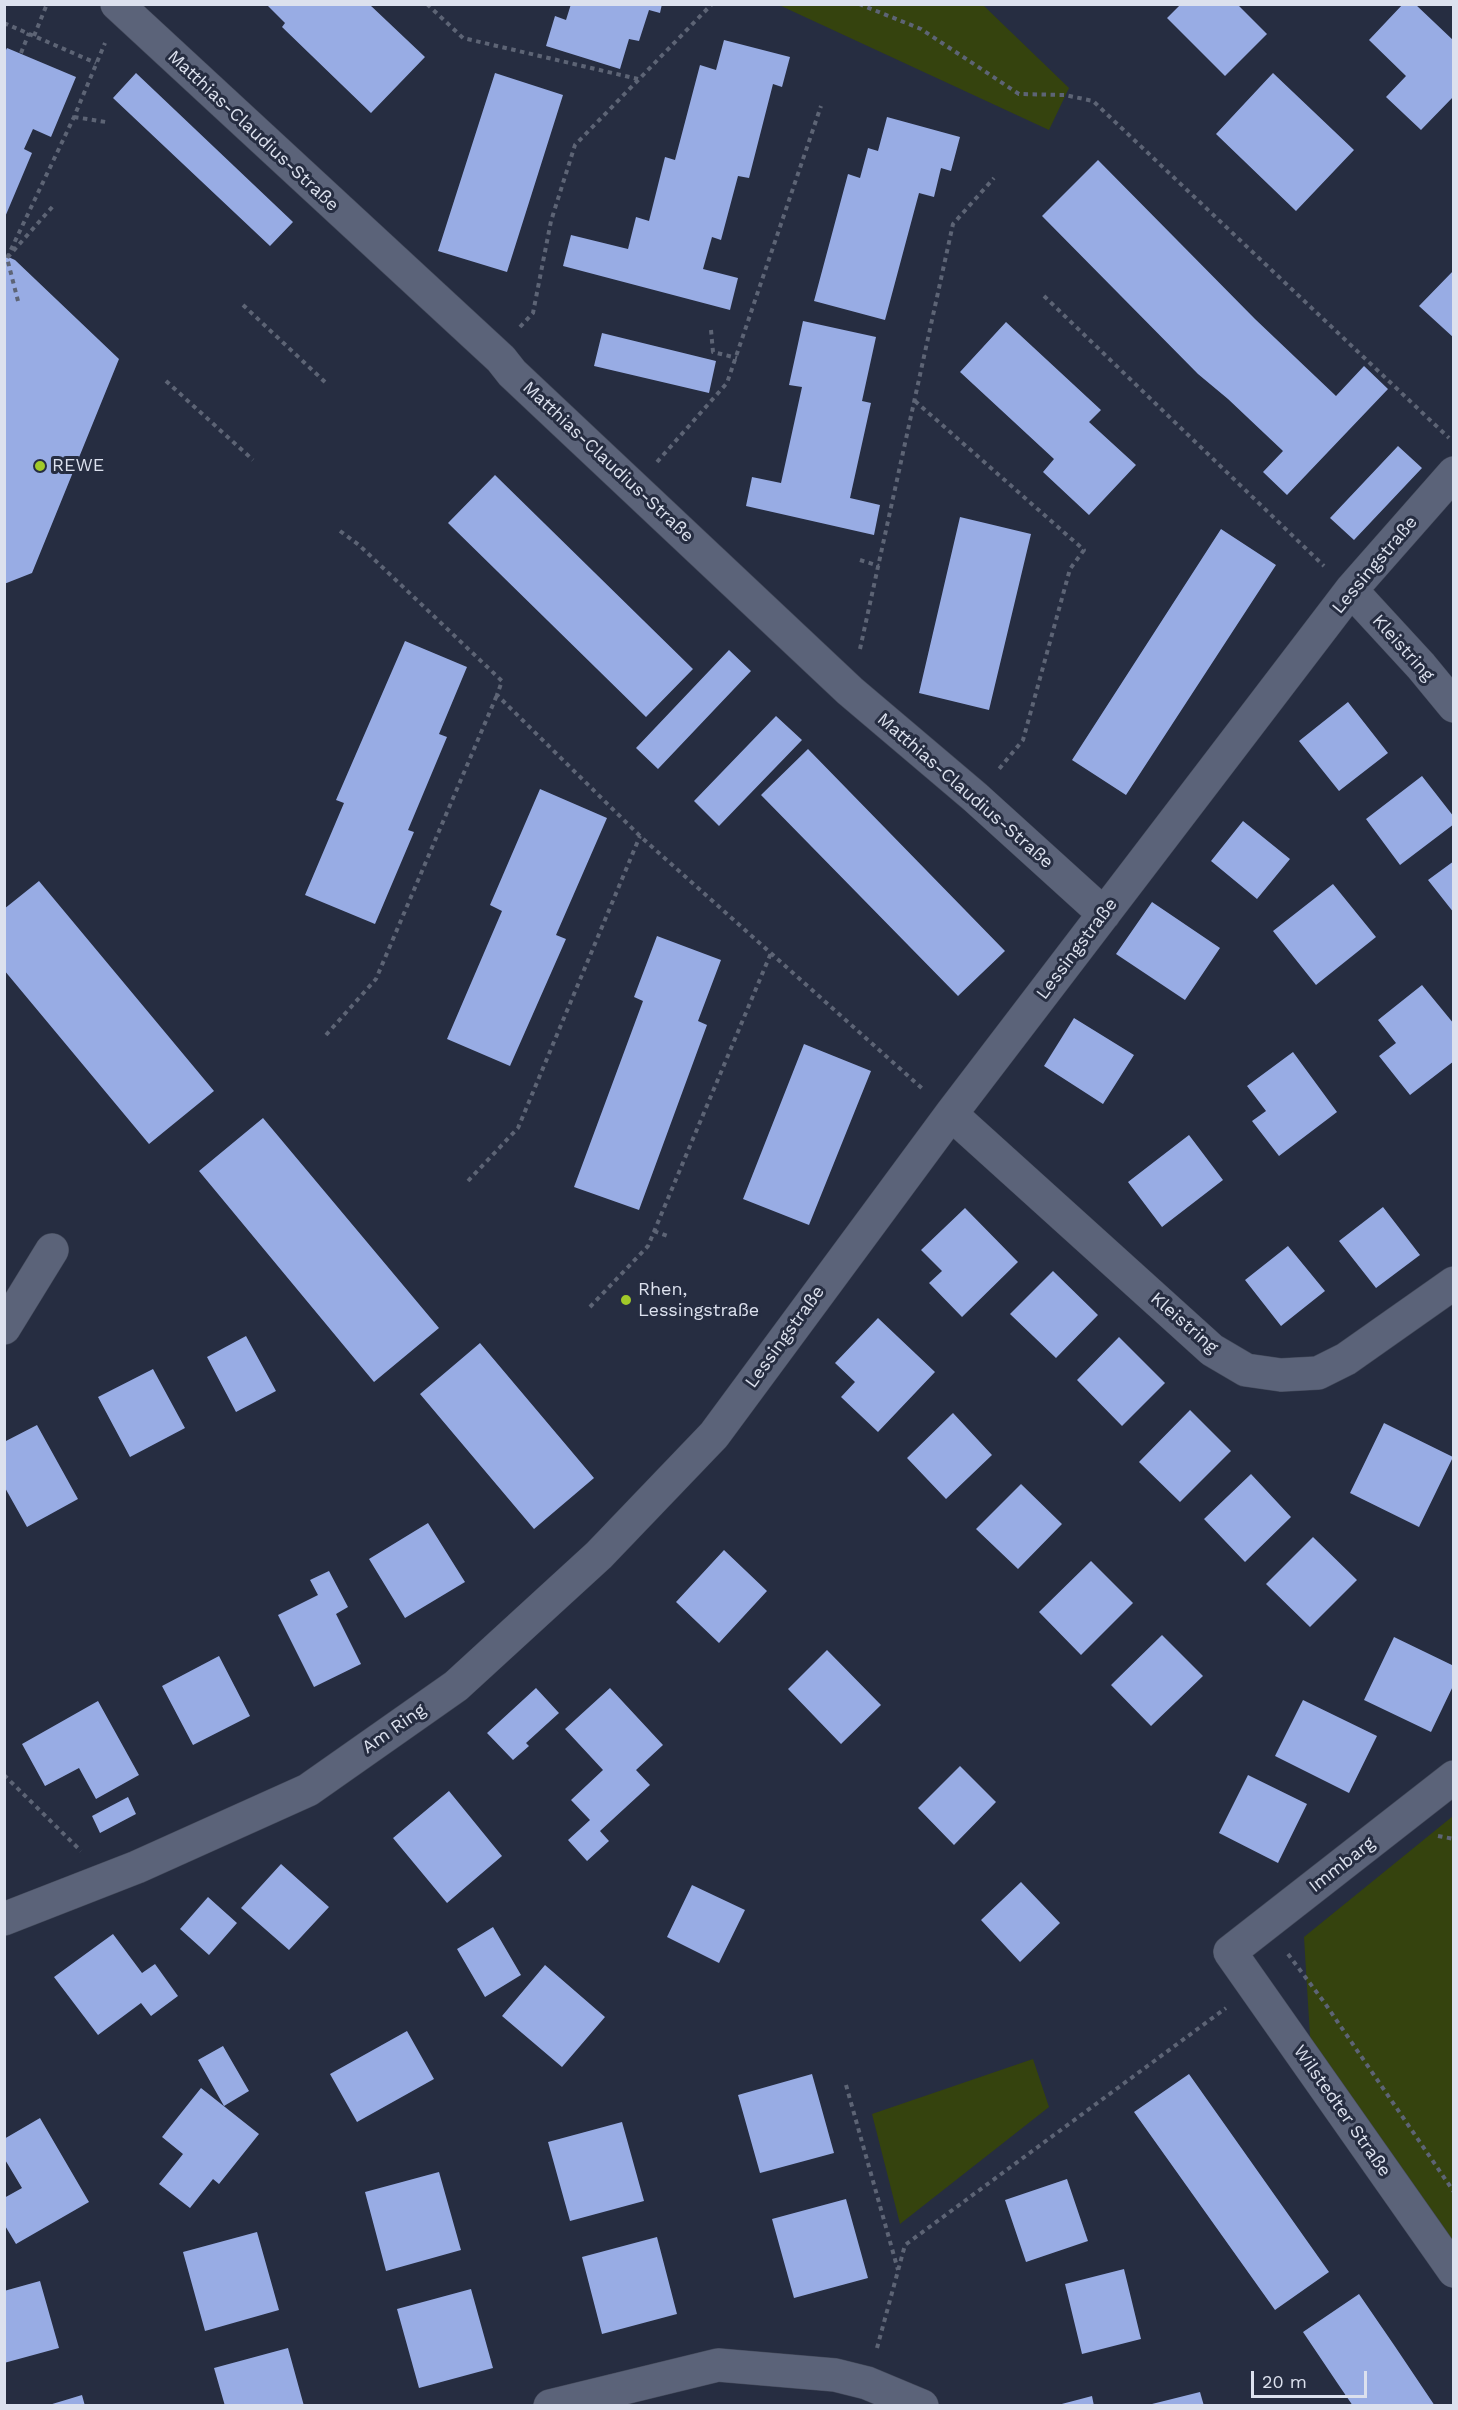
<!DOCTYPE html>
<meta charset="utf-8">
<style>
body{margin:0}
#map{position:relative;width:1458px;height:2410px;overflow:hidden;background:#262d41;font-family:"Work Sans",sans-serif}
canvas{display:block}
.frame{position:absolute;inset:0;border:6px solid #dce1ee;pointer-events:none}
.scale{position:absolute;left:1251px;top:2371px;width:116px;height:27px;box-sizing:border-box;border:3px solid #dce1ee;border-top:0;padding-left:8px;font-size:18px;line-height:21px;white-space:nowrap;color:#dce1ee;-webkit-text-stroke:4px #262d41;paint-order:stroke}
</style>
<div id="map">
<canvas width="1458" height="2410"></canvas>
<div class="frame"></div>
<div class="scale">20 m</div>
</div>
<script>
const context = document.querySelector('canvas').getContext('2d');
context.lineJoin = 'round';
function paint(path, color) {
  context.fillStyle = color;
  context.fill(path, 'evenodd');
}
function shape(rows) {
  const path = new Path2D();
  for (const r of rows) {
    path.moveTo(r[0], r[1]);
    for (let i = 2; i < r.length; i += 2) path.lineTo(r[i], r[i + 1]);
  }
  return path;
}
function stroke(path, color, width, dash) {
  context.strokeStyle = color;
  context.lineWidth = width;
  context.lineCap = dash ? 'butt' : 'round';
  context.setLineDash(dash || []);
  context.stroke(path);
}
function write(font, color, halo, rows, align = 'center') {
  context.font = font + ' "Work Sans",sans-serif';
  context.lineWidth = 6;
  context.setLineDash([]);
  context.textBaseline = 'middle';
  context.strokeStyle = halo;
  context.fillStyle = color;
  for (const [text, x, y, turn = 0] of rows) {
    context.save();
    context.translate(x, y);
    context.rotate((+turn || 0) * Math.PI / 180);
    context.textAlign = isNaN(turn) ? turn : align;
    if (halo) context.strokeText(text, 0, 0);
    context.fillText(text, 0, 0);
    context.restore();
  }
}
paint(shape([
 [779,5,983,5,1069,88,1049,130],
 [1453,1816,1453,2254,1311,2053,1304,1937],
 [1033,2059,1049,2107,900,2224,872,2114]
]), '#35430e');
paint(shape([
 [266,4,369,4,425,57,371,113,282,27,285,23],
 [571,4,662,4,660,13,649,10,639,41,629,39,620,69,546,46,555,16,566,20],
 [1181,4,1237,4,1267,34,1225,76,1167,18],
 [1403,4,1415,4,1454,41,1454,96,1421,130,1386,97,1406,76,1369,40],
 [724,40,790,57,782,87,773,84,749,178,738,176,721,240,712,237,703,269,738,278,730,310,563,266,571,235,628,249,636,217,649,221,665,157,675,160,700,65,716,70],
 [7,48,76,77,51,137,33,129,24,149,32,153,5,217,4,54],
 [136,73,293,222,270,246,113,98],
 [495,73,563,95,507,272,438,251],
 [1273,73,1354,150,1296,211,1216,134],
 [887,117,960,137,951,171,941,168,934,197,919,193,885,320,814,301,848,174,860,178,868,148,878,151],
 [1098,160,1255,319,1336,396,1364,366,1388,389,1287,495,1263,472,1283,451,1228,399,1198,374,1042,216],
 [4,255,15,260,119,359,32,573,4,584],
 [1454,270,1454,338,1419,306],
 [803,321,876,337,862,401,871,403,850,498,880,505,874,535,746,506,752,477,781,483,802,387,789,385],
 [1006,322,1101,410,1089,422,1136,465,1089,515,1043,472,1054,459,960,372],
 [602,333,716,361,709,393,594,366],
 [1398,446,1422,468,1354,540,1330,518],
 [495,475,693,669,646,717,448,523],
 [960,517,1031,534,989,710,919,693],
 [1221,529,1276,565,1126,795,1072,760],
 [405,641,467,667,439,734,447,737,408,830,414,832,375,924,305,895,344,803,336,800],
 [729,650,751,671,658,769,636,748],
 [1348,702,1388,753,1339,791,1299,741],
 [776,716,802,740,719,826,694,801],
 [808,749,1005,951,958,996,761,795],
 [1422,776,1454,817,1454,824,1400,865,1366,819],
 [540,789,607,818,556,935,566,939,510,1066,447,1039,502,911,490,905],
 [1243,821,1290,859,1257,899,1211,861],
 [1454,861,1454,913,1428,880],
 [39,881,214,1091,149,1144,4,970,4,909],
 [1333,884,1376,937,1316,985,1273,931],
 [1152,902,1220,948,1185,1000,1116,954],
 [657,936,721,960,698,1021,707,1025,639,1210,574,1187,643,1001,634,997],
 [1422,985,1454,1024,1454,1061,1410,1095,1379,1056,1396,1043,1378,1020],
 [1074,1018,1134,1055,1103,1104,1044,1066],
 [804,1044,871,1071,809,1225,743,1199],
 [1293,1052,1337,1112,1279,1156,1252,1121,1266,1111,1247,1086],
 [263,1118,439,1328,374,1382,199,1171],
 [1189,1135,1223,1180,1162,1227,1128,1182],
 [1383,1207,1420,1255,1376,1288,1339,1241],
 [965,1208,1018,1262,962,1317,929,1283,942,1271,921,1250],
 [1288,1246,1325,1291,1281,1326,1245,1280],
 [1053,1271,1098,1315,1056,1358,1010,1314],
 [878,1318,935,1372,878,1432,841,1397,855,1382,835,1363],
 [246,1336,276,1391,236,1412,207,1357],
 [1119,1337,1165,1383,1122,1426,1077,1380],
 [480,1343,594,1478,534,1529,420,1394],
 [153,1369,185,1428,130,1457,98,1397],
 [1190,1410,1231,1451,1180,1502,1139,1462],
 [953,1413,992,1455,946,1499,907,1458],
 [1384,1423,1453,1457,1419,1527,1350,1493],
 [37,1425,78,1499,27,1527,4,1486,4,1442],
 [1251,1474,1291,1517,1245,1562,1204,1519],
 [1021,1484,1062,1524,1018,1569,976,1529],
 [428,1523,465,1582,405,1618,369,1559],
 [1313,1537,1357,1580,1310,1627,1266,1584],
 [724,1550,767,1591,719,1643,676,1602],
 [1091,1561,1133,1603,1081,1655,1039,1612],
 [329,1571,348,1607,336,1614,361,1664,314,1687,278,1615,318,1595,310,1580],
 [1162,1635,1203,1676,1151,1726,1111,1685],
 [1394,1637,1454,1666,1454,1684,1431,1732,1364,1700],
 [827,1650,881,1705,841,1744,788,1689],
 [219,1656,250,1716,193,1745,162,1686],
 [536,1688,559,1713,526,1743,529,1746,513,1760,487,1733],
 [610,1688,663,1745,636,1770,650,1785,600,1831,609,1841,587,1861,568,1840,590,1820,571,1800,603,1770,565,1729],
 [1303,1700,1377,1736,1349,1793,1275,1756],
 [98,1701,139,1775,96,1799,79,1768,45,1786,22,1744],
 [960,1766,996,1802,954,1845,918,1808],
 [1248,1775,1307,1804,1278,1863,1219,1833],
 [449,1791,502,1856,447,1903,393,1838],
 [128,1797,136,1814,100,1833,92,1816],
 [281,1864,329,1907,289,1950,241,1908],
 [1021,1882,1060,1923,1020,1962,981,1920],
 [692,1885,745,1910,719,1963,667,1937],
 [208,1897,237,1923,209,1955,180,1929],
 [493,1927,521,1975,485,1997,457,1949],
 [113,1934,142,1973,155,1964,178,1996,151,2016,141,2003,98,2035,54,1977],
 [545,1965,605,2017,562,2067,502,2016],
 [407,2031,434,2079,357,2122,330,2074],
 [223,2046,249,2091,224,2106,198,2060],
 [812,2074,834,2153,760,2173,738,2095],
 [1189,2074,1329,2272,1275,2310,1134,2112],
 [201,2088,259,2134,219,2184,213,2179,190,2208,159,2184,183,2154,162,2137],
 [40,2118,89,2202,16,2244,4,2224,4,2198,22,2188,4,2158,4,2139],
 [622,2122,644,2201,570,2221,548,2142],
 [439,2172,461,2250,386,2271,365,2192],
 [1067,2179,1088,2241,1026,2262,1005,2200],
 [846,2199,868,2278,794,2298,772,2219],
 [257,2232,279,2310,205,2331,183,2252],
 [657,2237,677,2314,602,2334,582,2257],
 [1124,2269,1141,2339,1082,2354,1065,2284],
 [40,2281,59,2348,4,2363,4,2291],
 [471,2289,493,2368,419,2388,397,2309],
 [1359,2294,1394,2345,1435,2406,1353,2406,1338,2384,1303,2332],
 [288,2348,304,2406,225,2406,214,2368],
 [1200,2392,1204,2406,1148,2406,1148,2405],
 [82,2395,85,2406,49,2406,49,2405],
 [1092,2396,1094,2406,1058,2406,1058,2405]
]), '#98ace4');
const minor = shape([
 [117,4,501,359,512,373,850,691,975,797,1104,914],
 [1351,590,1421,666,1454,706],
 [951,1114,1212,1350,1246,1370,1281,1375,1318,1373,1346,1359,1454,1283],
 [4,1328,52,1250],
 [1454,1777,1230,1952,1454,2271],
 [4,1919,137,1867,308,1790,456,1686,599,1555,714,1435,951,1114,1351,590,1454,473],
 [550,2406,718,2365,835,2375,867,2383,922,2406]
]);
stroke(minor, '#444a5b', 34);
stroke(shape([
 [427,4,463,38,638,79],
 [859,4,921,29,1019,94,1065,95,1093,101,1449,438],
 [370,5,371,4],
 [4,23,96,63],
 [34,36,47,4],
 [21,53,29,33],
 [74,117,106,122],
 [7,258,74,117,105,43],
 [1044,296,1324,566],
 [18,301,7,258,54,205],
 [243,305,325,382],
 [520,327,533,313,551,221,575,145,712,4],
 [711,330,713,352,737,358],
 [166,381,253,460],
 [915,401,1084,550,1070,569,1023,740,999,769],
 [657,462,727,383,821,106],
 [340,531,359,545,502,681,497,695,640,836,924,1090],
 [860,560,879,566],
 [860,649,953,224,994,178],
 [326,1035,376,979,497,695],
 [468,1181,518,1128,640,836],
 [654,1231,670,1237],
 [590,1307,648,1246,771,953],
 [4,1775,81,1851],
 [1438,1836,1454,1839],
 [1288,1954,1324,2002,1454,2192],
 [846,2085,898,2270],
 [877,2348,905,2245,1226,2008]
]), '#5d6475', 4, [4.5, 4.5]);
stroke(minor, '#5b6379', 33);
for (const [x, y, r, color] of [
 [40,466,6,"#a1c929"],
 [626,1300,6,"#a1c929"]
]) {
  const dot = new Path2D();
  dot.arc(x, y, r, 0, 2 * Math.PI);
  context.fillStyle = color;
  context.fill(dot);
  stroke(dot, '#262d41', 2);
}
write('18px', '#dce1ee', '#262d41', [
 ["Matthias-Claudius-Straße",253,131,43],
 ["Matthias-Claudius-Straße",608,462,43],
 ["Lessingstraße",1375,565,-50],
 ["Kleistring",1403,648,48],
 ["Matthias-Claudius-Straße",965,791,41],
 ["Lessingstraße",1077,949,-53],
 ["Kleistring",1184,1323,41],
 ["Lessingstraße",785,1337,-54],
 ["Am Ring",394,1729,-35],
 ["Immbarg",1342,1865,-38],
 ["Wilstedter Straße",1342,2111,55]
]);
write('18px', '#dce1ee', '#262d41', [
 ["REWE",52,466],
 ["Rhen,",638,1290],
 ["Lessingstraße",638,1311]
], 'left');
</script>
